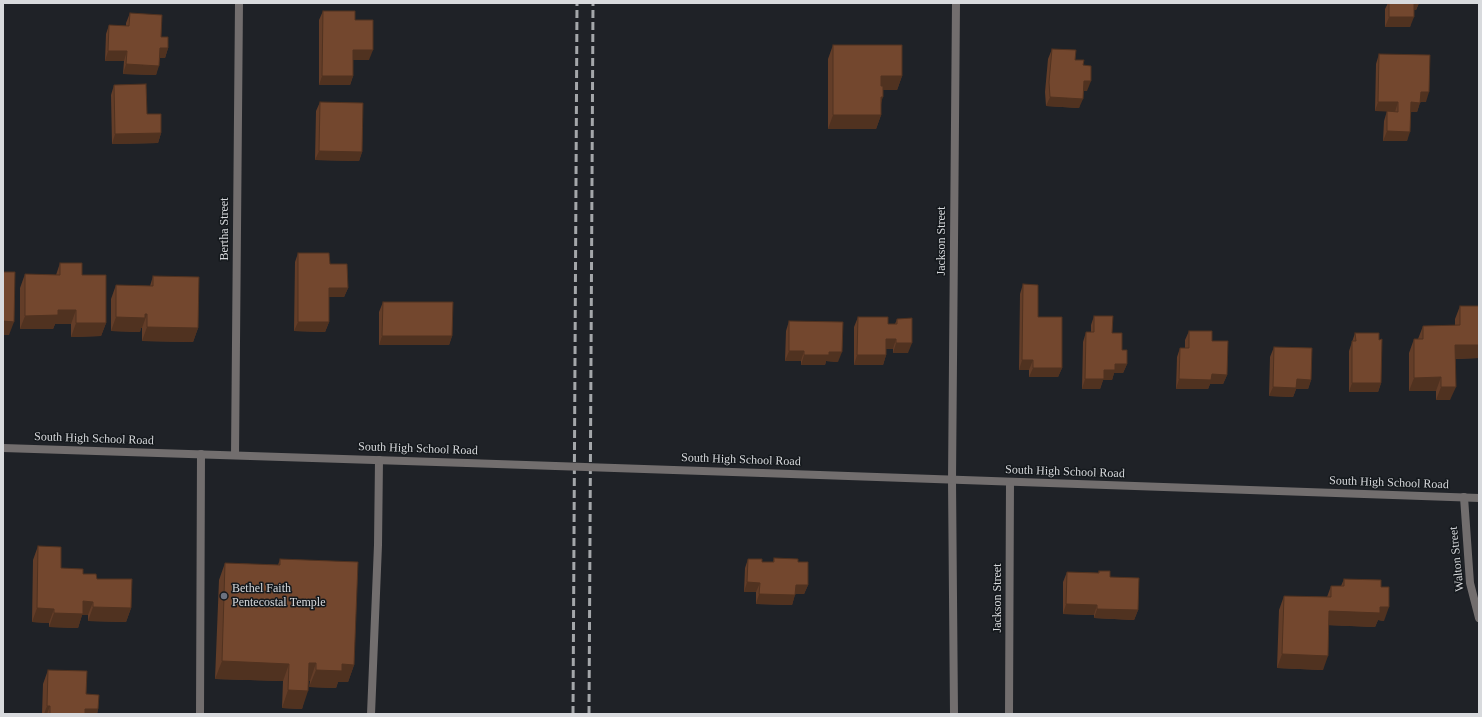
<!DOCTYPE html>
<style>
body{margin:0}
#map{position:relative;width:1482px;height:717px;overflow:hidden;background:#1f2227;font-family:Georgia,serif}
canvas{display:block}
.frame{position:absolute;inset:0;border:4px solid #d8dadd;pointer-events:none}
</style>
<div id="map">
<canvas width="1482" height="717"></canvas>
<div class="frame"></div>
</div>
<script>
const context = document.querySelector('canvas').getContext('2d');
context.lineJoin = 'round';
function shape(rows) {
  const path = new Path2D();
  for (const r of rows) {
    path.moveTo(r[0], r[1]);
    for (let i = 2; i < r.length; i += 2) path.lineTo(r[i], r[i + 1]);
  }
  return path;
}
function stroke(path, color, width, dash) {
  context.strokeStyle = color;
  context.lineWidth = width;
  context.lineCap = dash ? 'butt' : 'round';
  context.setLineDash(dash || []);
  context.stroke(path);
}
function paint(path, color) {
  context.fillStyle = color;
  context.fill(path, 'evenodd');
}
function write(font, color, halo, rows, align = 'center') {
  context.font = font + ' Georgia,serif';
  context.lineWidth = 3;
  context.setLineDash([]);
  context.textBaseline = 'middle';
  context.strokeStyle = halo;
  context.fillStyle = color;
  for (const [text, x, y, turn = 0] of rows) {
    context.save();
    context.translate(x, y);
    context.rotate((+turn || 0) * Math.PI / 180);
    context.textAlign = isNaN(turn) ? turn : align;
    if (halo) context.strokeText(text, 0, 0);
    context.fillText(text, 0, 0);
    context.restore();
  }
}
stroke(shape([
 [200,714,201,454],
 [371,714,378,545,379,460]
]), '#726e6e', 8);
stroke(shape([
 [235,455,239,3],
 [1464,497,1470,583,1479,618],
 [954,714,952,480,956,3],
 [1009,714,1010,482]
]), '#726e6e', 8);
stroke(shape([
 [3,448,467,463],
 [762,473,1479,498]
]), '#726e6e', 8);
stroke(shape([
 [573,714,577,3],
 [589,714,593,3]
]), '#a4a7aa', 3, [8, 4]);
stroke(shape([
 [467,463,762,473]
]), '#726e6e', 8);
paint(shape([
 [1388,3,1419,3,1416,10,1414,10,1410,27,1385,27,1385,9],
 [323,11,355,20,369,60,353,60,353,76,350,85,319,85,319,20],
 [130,13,161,37,168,48,165,58,160,58,156,75,123,74,124,61,105,61,106,34,109,25,126,26,126,23],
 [833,45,902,76,897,90,883,90,881,105,881,115,876,129,828,129,828,59],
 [1052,49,1075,60,1087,91,1083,91,1079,108,1046,106,1045,92,1048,59],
 [1379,54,1426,102,1420,102,1417,112,1411,112,1407,141,1383,141,1384,121,1387,111,1375,111,1376,64],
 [114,85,147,114,161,133,158,143,112,144,111,95],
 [320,102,362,152,359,161,315,160,316,111],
 [298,253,330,264,348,288,344,297,329,297,329,322,325,332,294,331,295,262],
 [60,263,82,275,106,323,101,336,71,337,71,324,55,324,53,329,20,329,20,288,25,274,56,275],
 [153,276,198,328,193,342,142,341,142,328,141,328,140,332,111,331,111,299,116,285,150,286],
 [1023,284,1062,368,1058,377,1029,377,1029,370,1019,370,1020,294],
 [383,302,452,336,449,345,379,345,379,312],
 [1460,306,1479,306,1479,358,1455,359,1450,400,1436,400,1436,391,1409,391,1409,353,1414,339,1418,339,1423,326,1455,326,1455,319],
 [1094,316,1112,333,1122,350,1127,364,1123,373,1114,373,1112,380,1103,380,1100,389,1082,389,1083,342,1086,332,1091,332,1091,325],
 [858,317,888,324,895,324,897,319,908,353,893,353,893,349,886,349,886,355,883,365,854,365,854,327],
 [789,321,838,362,826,361,825,365,801,365,801,361,785,361,786,331],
 [1189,331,1212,341,1227,375,1223,384,1210,384,1208,389,1176,389,1177,357,1180,348,1185,348,1185,340],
 [1355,333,1379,340,1381,383,1378,392,1349,392,1349,351],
 [1274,347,1311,380,1308,389,1296,389,1293,397,1269,396,1270,357],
 [38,546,61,568,83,574,97,579,131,608,126,622,88,621,88,615,82,615,78,628,49,627,49,623,32,622,33,560],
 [774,558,798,562,808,585,804,594,795,594,792,605,756,604,756,592,744,592,745,568,748,559,762,562,773,562],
 [280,559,354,665,348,682,338,682,336,688,309,687,310,681,309,681,302,709,282,708,283,681,215,679,219,580,225,563,278,565],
 [1099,571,1110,577,1138,610,1134,620,1094,618,1094,615,1063,614,1063,582,1067,572,1098,573],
 [1344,579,1381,587,1384,621,1378,620,1375,627,1328,625,1323,670,1277,668,1279,610,1284,596,1327,597,1331,586,1341,586],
 [48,670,86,694,98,709,97,714,42,714,43,684]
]), '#633d28');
paint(shape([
 [1413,3,1419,3,1416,10,1410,10],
 [1389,17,1414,17,1410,27,1385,27],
 [160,48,168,48,165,58,157,58],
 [353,50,373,50,369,60,350,60],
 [108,51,127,51,124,61,105,61],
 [126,64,159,66,156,75,123,74],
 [322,76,353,76,350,85,319,85],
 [881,76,902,76,897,90,876,90],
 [1084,81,1091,81,1087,91,1080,91],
 [1421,92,1429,92,1426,102,1417,102],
 [881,97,883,97,878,111],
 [1050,97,1083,99,1079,108,1046,106],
 [1378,102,1398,102,1395,112,1375,111],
 [1411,102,1420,103,1417,112,1407,112],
 [833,115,881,115,876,129,828,129],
 [1387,131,1410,132,1407,141,1383,141],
 [161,133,158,143,112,144,115,134],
 [319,151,362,152,359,161,315,160],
 [329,288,348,288,344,297,326,297],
 [58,310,76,310,71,324,55,324,53,329,20,329,25,316],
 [145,314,147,314,142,328,141,328,140,332,111,331,116,317],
 [3,321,14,322,9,335,3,335],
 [298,322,329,322,325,332,294,331],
 [76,323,106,323,101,336,71,337],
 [147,327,198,328,193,342,142,341],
 [382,336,452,336,449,345,379,345],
 [886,339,896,339,893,349,883,349],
 [896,343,912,343,908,353,893,353],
 [1455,345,1479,345,1479,358,1450,359],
 [789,351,804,351,801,361,785,361],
 [829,352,842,352,838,362,826,361,825,365,801,365,804,355],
 [857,355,886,355,883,365,854,365],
 [1022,360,1033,360,1029,370,1019,370],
 [1115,364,1127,364,1123,373,1114,373,1112,380,1103,380,1100,389,1082,389,1085,379,1104,370],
 [1033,368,1062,368,1058,377,1029,377],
 [1212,374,1227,375,1223,384,1210,384,1208,389,1176,389,1179,379],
 [1441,377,1436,391,1409,391,1414,378],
 [1297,379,1311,380,1308,389,1296,389,1293,397,1269,396,1273,387],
 [1352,383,1381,383,1378,392,1349,392],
 [1441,387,1456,387,1450,400,1436,400],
 [747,582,760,583,756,592,744,592],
 [796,585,808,585,804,594,792,594],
 [759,594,795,595,792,605,756,604],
 [83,601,93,602,88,615,82,615,78,628,49,627,54,613],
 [1066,604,1097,605,1094,615,1063,614],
 [93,607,131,608,126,622,88,621],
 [1380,607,1389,607,1384,621,1378,620,1375,627,1324,625,1329,611],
 [37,608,54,609,49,623,32,622],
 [1097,609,1138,610,1134,620,1094,618],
 [1282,654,1328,656,1323,670,1277,668],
 [222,661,289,664,283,681,215,679],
 [309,663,316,663,310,681,303,681],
 [342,664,354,665,348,682,338,682,336,688,309,687,316,670],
 [288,690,308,691,302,709,282,708],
 [47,706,50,706,47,714,44,714],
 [85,709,98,709,97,714,83,714]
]), '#503220');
const building = shape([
 [1389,3,1414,3,1414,17,1389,17,1389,3],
 [323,11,355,11,355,20,373,20,373,50,353,50,353,76,322,76,323,11],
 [130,13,162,15,161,37,168,37,168,48,160,48,159,66,126,64,127,51,108,51,109,25,129,26,130,13],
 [833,45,902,45,902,76,881,76,881,86,883,86,883,97,881,97,881,115,833,115,833,45],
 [1052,49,1076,50,1075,60,1084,60,1083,65,1091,66,1091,81,1084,81,1083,99,1050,97,1049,82,1052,49],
 [1379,54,1430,55,1429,92,1421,92,1420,103,1411,102,1410,132,1387,131,1387,111,1398,112,1398,102,1378,102,1379,54],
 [146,84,147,114,161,114,161,133,115,134,114,85,146,84],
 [320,102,363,103,362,152,319,151,320,102],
 [298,253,329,253,330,264,347,264,348,288,329,288,329,322,298,322,298,253],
 [60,263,82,263,82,275,106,275,106,323,76,323,76,310,58,310,58,315,25,316,25,274,60,275,60,263],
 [3,272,15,272,14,322,3,321,3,272],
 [153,276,199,277,198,328,147,327,147,314,145,314,145,318,116,317,116,285,153,286,153,276],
 [1023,284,1038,285,1038,317,1062,317,1062,368,1033,368,1033,360,1022,360,1023,284],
 [383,302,453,302,452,336,382,336,383,302],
 [1460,306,1479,306,1479,345,1455,345,1456,387,1441,387,1441,377,1414,378,1414,339,1423,339,1423,326,1460,325,1460,306],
 [1094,316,1113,316,1112,333,1122,333,1122,350,1127,350,1127,364,1115,364,1115,370,1104,370,1104,379,1085,379,1086,332,1094,332,1094,316],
 [858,317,888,317,888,324,897,324,897,319,912,318,912,343,896,343,896,339,886,339,886,355,857,355,858,317],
 [789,321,843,322,842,352,829,352,829,355,804,355,804,351,789,351,789,321],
 [1189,331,1212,331,1212,341,1228,341,1227,375,1212,374,1211,380,1179,379,1180,348,1189,348,1189,331],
 [1355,333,1379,333,1379,340,1382,339,1381,383,1352,383,1352,341,1356,341,1355,333],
 [1274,347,1312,348,1311,380,1297,379,1296,388,1273,387,1274,347],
 [38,546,61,547,61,568,83,569,83,574,96,574,97,579,132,579,131,608,93,607,93,602,83,601,83,614,54,613,54,609,37,608,38,546],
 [774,558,798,559,798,562,808,562,808,585,796,585,795,595,759,594,760,583,747,582,748,559,762,559,762,562,774,562,774,558],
 [280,559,358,562,354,665,342,664,342,671,316,670,316,663,309,663,308,691,288,690,289,664,222,661,225,563,280,565,280,559],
 [1099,571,1110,571,1110,577,1139,578,1138,610,1097,609,1097,605,1066,604,1067,572,1099,573,1099,571],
 [1344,579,1381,580,1381,587,1389,587,1389,607,1380,607,1380,613,1329,611,1328,656,1282,654,1284,596,1331,597,1331,586,1344,586,1344,579],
 [48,670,87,671,86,694,99,695,98,709,85,709,85,714,50,714,50,706,47,706,48,670]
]);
paint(building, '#73472e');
stroke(building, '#503220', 1);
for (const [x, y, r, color] of [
 [224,596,4,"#6b7280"]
]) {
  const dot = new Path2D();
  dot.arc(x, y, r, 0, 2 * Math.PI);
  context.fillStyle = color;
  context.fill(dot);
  stroke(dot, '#15191d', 1.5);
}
write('12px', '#d8dadd', '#15191d', [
 ["Bertha Street",225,229,-90],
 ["Jackson Street",942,241,-90],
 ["South High School Road",94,439,2],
 ["South High School Road",418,449,2],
 ["South High School Road",741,460,2],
 ["South High School Road",1065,472,2],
 ["South High School Road",1389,483,2],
 ["Walton Street",1457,559,-96],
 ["Jackson Street",998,598,-90]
]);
write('12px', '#d8dadd', '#15191d', [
 ["Bethel Faith",232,589],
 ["Pentecostal Temple",232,603]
], 'left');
</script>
